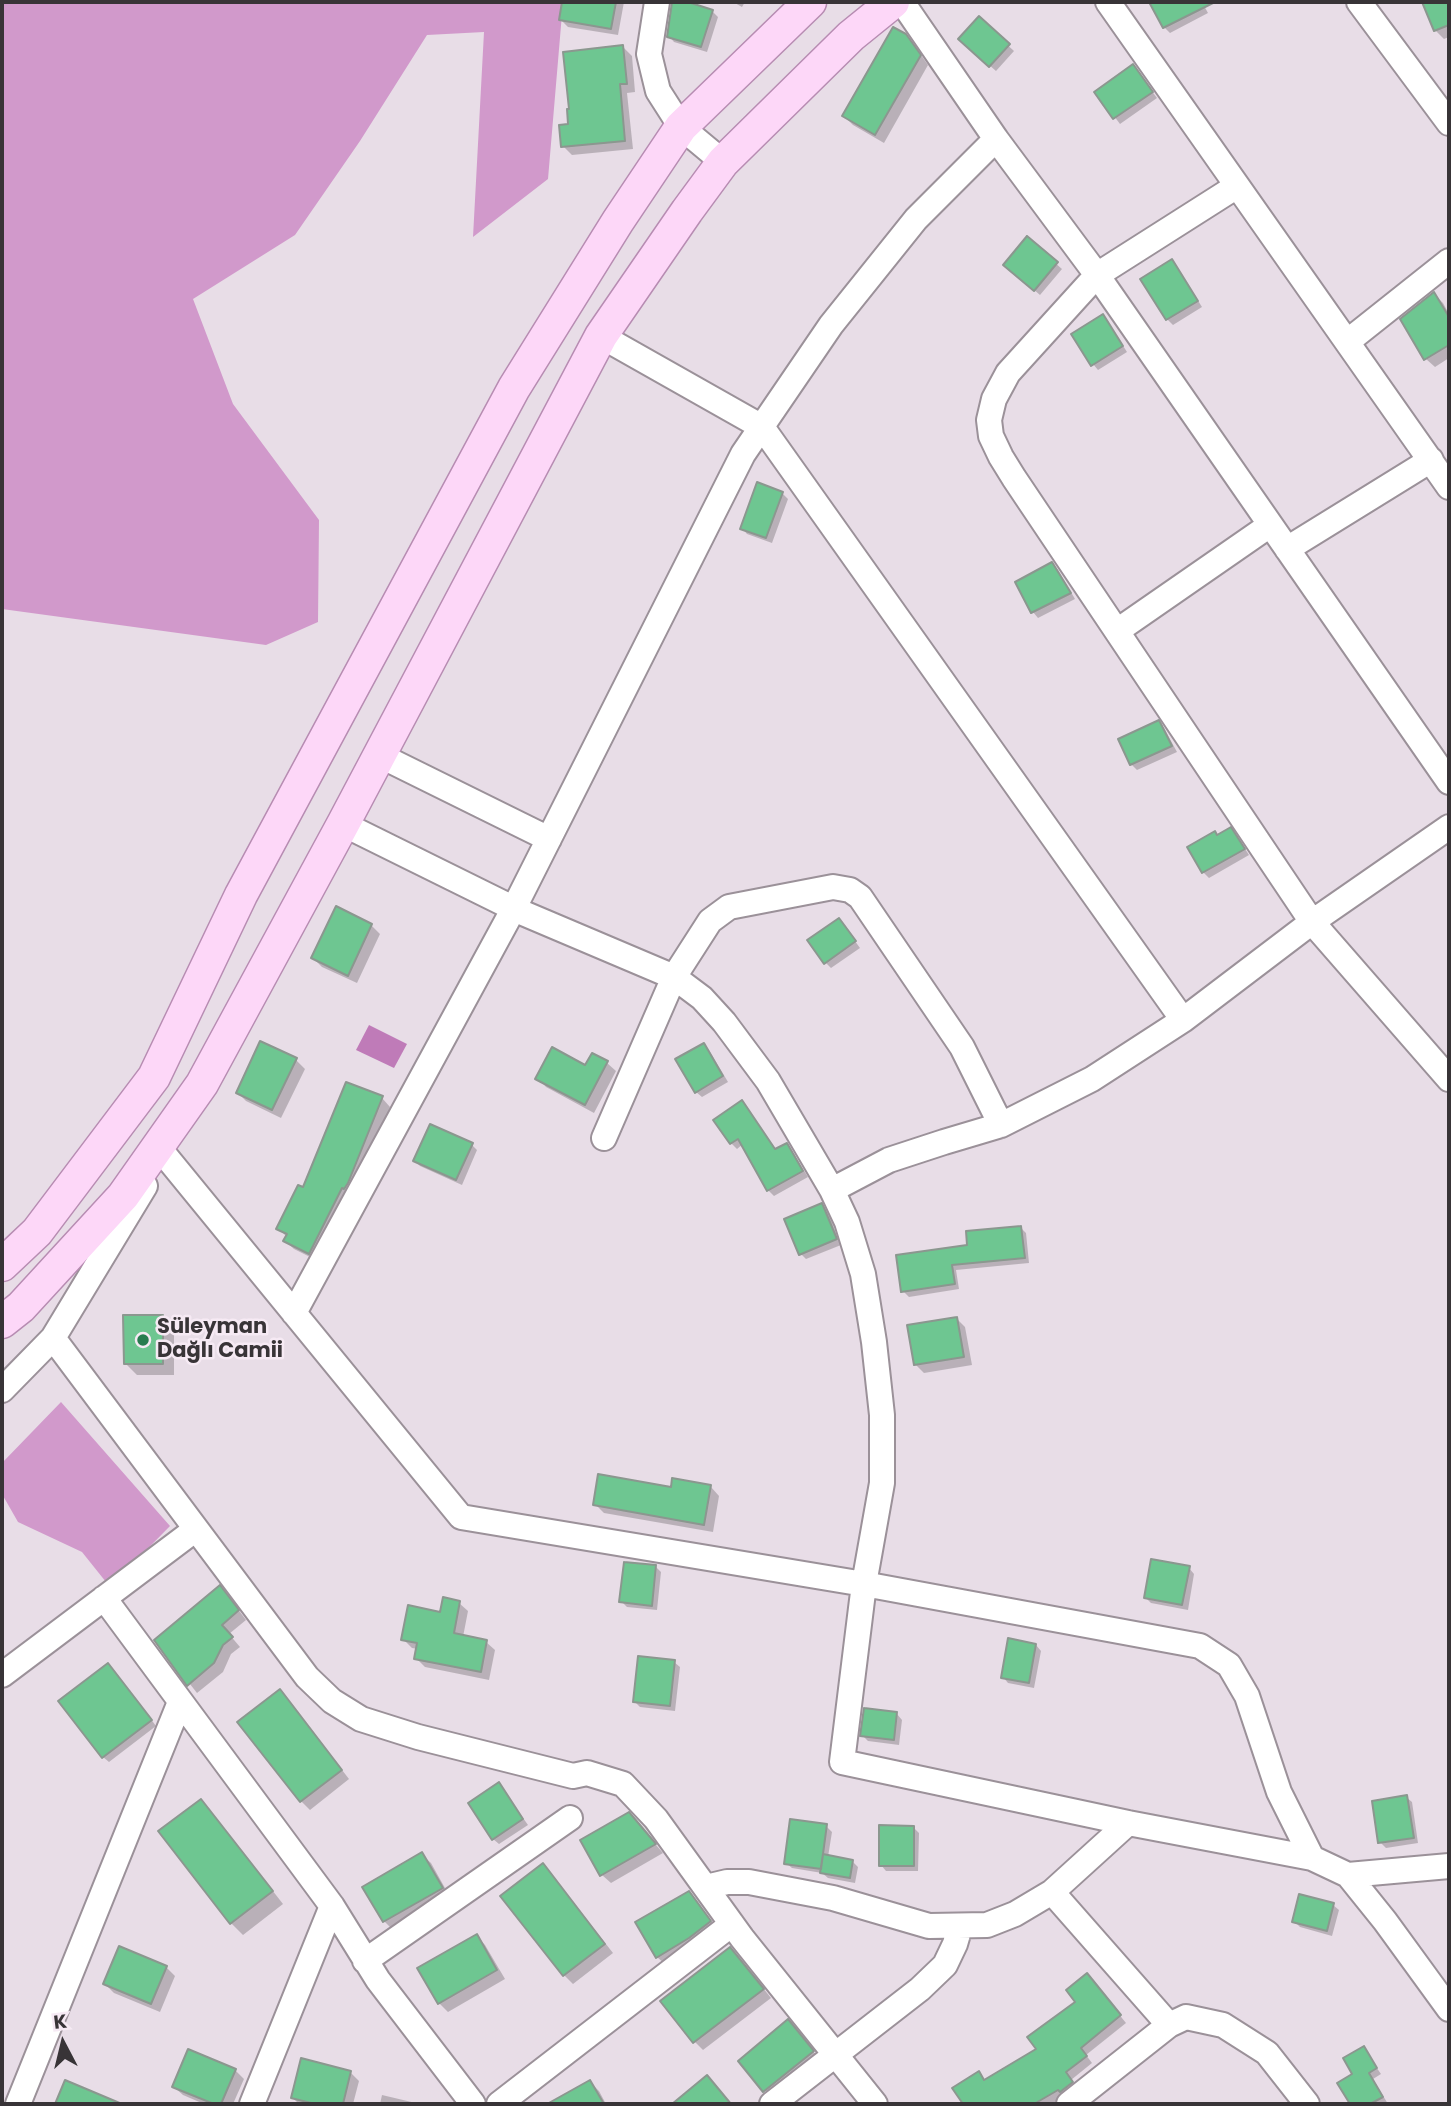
<!DOCTYPE html>
<meta charset="utf-8">
<style>
body{margin:0}
#map{position:relative;width:1451px;height:2106px;overflow:hidden;background:#e8dde7;font-family:Poppins,sans-serif}
canvas{display:block}
.frame{position:absolute;inset:0;border:4px solid #383437;pointer-events:none}
.north{position:absolute;left:28px;top:2008px;width:70px;height:70px;-webkit-text-stroke:5px #f6eaf4;paint-order:stroke;rotate:353deg;font-size:19px;font-weight:700;line-height:28px;text-align:center;color:#383437}
.north::after{content:'';display:block;margin:auto;width:24px;height:32px;background:#383437;clip-path:polygon(50% 0,100% 100%,50% 72%,0 100%)}
</style>
<div id="map">
<canvas width="1451" height="2106"></canvas>
<div class="frame"></div>
<div class="north">K</div>
</div>
<script>
const context = document.querySelector('canvas').getContext('2d');
context.lineJoin = 'round';
function paint(path, color) {
  context.fillStyle = color;
  context.fill(path, 'evenodd');
}
function shape(rows) {
  const path = new Path2D();
  for (const r of rows) {
    path.moveTo(r[0], r[1]);
    for (let i = 2; i < r.length; i += 2) path.lineTo(r[i], r[i + 1]);
  }
  return path;
}
function stroke(path, color, width, dash) {
  context.strokeStyle = color;
  context.lineWidth = width;
  context.lineCap = dash ? 'butt' : 'round';
  context.setLineDash(dash || []);
  context.stroke(path);
}
function write(font, color, halo, rows, align = 'center') {
  context.font = font + ' Poppins,sans-serif';
  context.lineWidth = 5;
  context.setLineDash([]);
  context.textBaseline = 'middle';
  context.strokeStyle = halo;
  context.fillStyle = color;
  for (const [text, x, y, turn = 0] of rows) {
    context.save();
    context.translate(x, y);
    context.rotate((+turn || 0) * Math.PI / 180);
    context.textAlign = isNaN(turn) ? turn : align;
    if (halo) context.strokeText(text, 0, 0);
    context.fillText(text, 0, 0);
    context.restore();
  }
}
paint(shape([
 [2,2,563,2,548,179,473,237,484,32,427,35,360,141,295,235,193,299,233,404,319,520,318,622,266,645,2,609],
 [61,1402,170,1526,110,1587,82,1552,18,1522,2,1494,2,1463]
]), '#d199cb');
paint(shape([
 [369,1025,407,1044,394,1068,356,1050]
]), '#bf7bb8');
paint(shape([
 [564,2,624,2,618,35,568,27,561,20],
 [673,2,682,2,712,11,718,17,707,52,674,42,669,36],
 [733,2,745,2,742,7],
 [1151,2,1202,2,1208,13,1170,33,1164,27],
 [1424,2,1449,2,1449,37,1444,39,1435,30],
 [979,19,1014,51,996,71,966,45],
 [905,35,914,45,928,65,884,143,853,125,844,116],
 [623,47,632,56,635,92,627,93,633,149,572,155,563,146,570,125],
 [1133,66,1157,98,1120,124,1096,92],
 [1027,238,1062,269,1040,295,1011,270],
 [1172,262,1177,267,1202,307,1173,325,1167,319,1143,280],
 [1434,294,1443,303,1449,314,1449,358,1435,367,1426,359],
 [1103,316,1108,322,1127,352,1098,370,1093,364],
 [782,493,788,499,772,543,747,534,742,528],
 [1052,564,1058,570,1075,599,1038,618,1033,612,1017,582],
 [1158,722,1164,728,1177,752,1137,770,1131,764],
 [1236,835,1249,855,1209,878,1203,872,1218,836],
 [371,925,380,934,357,983,322,967,313,958],
 [844,926,860,948,831,968,826,963],
 [704,1045,709,1050,728,1082,702,1097,696,1092],
 [593,1055,607,1063,616,1071,594,1113,546,1087,538,1078,586,1068],
 [296,1060,305,1069,281,1118,246,1101,238,1093],
 [382,1098,390,1107,356,1192,318,1261,294,1249,285,1241,287,1237,278,1228,304,1190],
 [742,1102,776,1151,787,1145,792,1151,808,1177,774,1196,768,1190,743,1144,737,1149,731,1143],
 [472,1145,477,1150,462,1185,420,1166,415,1161],
 [821,1205,827,1210,841,1245,806,1259,801,1254],
 [1021,1228,1026,1233,1029,1263,956,1270,959,1289,909,1297,903,1291,969,1247],
 [162,1317,174,1329,174,1375,137,1375,125,1363],
 [957,1319,965,1327,972,1365,924,1373,915,1364],
 [711,1487,719,1496,713,1532,604,1513,595,1504,672,1489],
 [656,1567,661,1572,657,1610,627,1607,621,1601],
 [1189,1568,1194,1574,1188,1610,1151,1603,1146,1598],
 [228,1596,246,1620,229,1634,240,1647,231,1654,223,1672,197,1693,156,1641],
 [459,1603,468,1611,463,1637,486,1642,495,1650,489,1680,425,1667,416,1658,418,1649,412,1648,403,1639],
 [1036,1645,1041,1651,1034,1688,1008,1683,1003,1677],
 [674,1662,680,1667,675,1711,640,1707,635,1702],
 [114,1670,156,1726,109,1762,103,1757],
 [288,1700,349,1779,310,1810,301,1801],
 [897,1714,902,1720,899,1745,868,1741,862,1735],
 [499,1784,528,1825,499,1844,493,1839],
 [1406,1797,1412,1802,1418,1843,1386,1848,1380,1842],
 [201,1801,212,1813,283,1904,243,1935,231,1923],
 [637,1823,663,1853,611,1883,602,1875],
 [826,1826,832,1832,828,1857,852,1861,858,1867,855,1883,828,1878,822,1873,792,1868,786,1863],
 [914,1828,919,1833,918,1871,886,1871,881,1865],
 [422,1855,431,1863,450,1897,393,1930,384,1921],
 [551,1874,613,1953,573,1984,564,1975],
 [689,1893,719,1931,666,1965,657,1957],
 [1333,1905,1339,1910,1332,1936,1300,1927,1294,1921],
 [477,1936,485,1945,505,1979,448,2012,439,2003],
 [739,1958,771,1998,703,2050,695,2042],
 [166,1967,175,1976,160,2012,114,1993,105,1984],
 [1093,1982,1126,2023,1086,2055,1092,2063,1071,2080,1079,2089,1051,2104,965,2104,955,2088,978,2074,986,2081,1039,2050],
 [796,2030,821,2061,773,2099,740,2062],
 [1363,2048,1381,2074,1373,2079,1388,2104,1352,2104,1339,2084,1355,2074],
 [235,2070,244,2079,233,2104,204,2104,183,2095,174,2087],
 [350,2072,359,2081,353,2104,299,2104,293,2098],
 [590,2082,599,2091,606,2104,551,2104],
 [382,2095,420,2104,380,2104]
]), '#0003');
const building = shape([
 [562,2,616,2,611,29,559,20,562,2],
 [672,2,688,2,713,10,701,47,667,37,672,2],
 [1149,2,1215,2,1163,28,1149,2],
 [1422,2,1449,2,1449,25,1434,31,1422,2],
 [979,16,1010,44,989,67,958,39,979,16],
 [893,27,906,34,921,55,875,135,842,116,893,27],
 [623,45,627,84,620,84,625,141,561,147,559,125,568,124,567,109,569,109,563,52,623,45],
 [1133,64,1153,92,1113,119,1094,92,1133,64],
 [1027,236,1058,262,1034,291,1003,265,1027,236],
 [1172,259,1198,301,1166,320,1140,279,1172,259],
 [1434,292,1449,317,1449,345,1424,360,1400,319,1434,292],
 [1103,314,1123,346,1091,366,1071,334,1103,314],
 [757,482,783,492,766,538,740,529,757,482],
 [1052,562,1071,593,1031,613,1015,582,1052,562],
 [1159,720,1172,746,1130,765,1118,739,1159,720],
 [1231,827,1245,849,1202,873,1187,847,1215,831,1217,835,1231,827],
 [336,906,372,924,348,976,311,958,336,906],
 [839,918,856,941,824,964,807,940,839,918],
 [260,1041,297,1058,272,1110,236,1093,260,1041],
 [704,1043,723,1076,695,1093,675,1059,704,1043],
 [552,1047,585,1065,592,1053,608,1061,585,1105,535,1079,552,1047],
 [346,1082,383,1096,348,1183,344,1189,342,1188,309,1254,283,1241,287,1234,276,1229,298,1185,303,1187,346,1082],
 [742,1100,775,1149,787,1143,803,1171,767,1191,738,1139,730,1144,713,1120,742,1100],
 [430,1124,473,1143,456,1180,413,1161,430,1124],
 [822,1203,837,1239,799,1255,784,1219,822,1203],
 [1021,1226,1025,1258,952,1265,955,1284,901,1292,896,1255,967,1245,966,1231,1021,1226],
 [123,1315,163,1315,163,1364,124,1364,123,1315],
 [957,1317,964,1357,914,1365,907,1325,957,1317],
 [598,1474,671,1487,672,1478,711,1485,704,1525,593,1505,598,1474],
 [1151,1559,1190,1566,1182,1605,1144,1598,1151,1559],
 [624,1562,656,1565,652,1606,619,1602,624,1562],
 [220,1585,239,1610,222,1625,233,1637,223,1645,214,1663,187,1686,154,1640,220,1585],
 [443,1597,460,1601,454,1633,487,1640,481,1672,414,1659,417,1643,401,1640,408,1605,440,1612,443,1597],
 [1008,1638,1036,1644,1029,1683,1001,1678,1008,1638],
 [638,1656,675,1660,670,1706,633,1702,638,1656],
 [108,1663,152,1720,102,1758,58,1701,108,1663],
 [280,1689,342,1770,300,1802,237,1722,280,1689],
 [864,1708,897,1712,894,1740,860,1736,864,1708],
 [499,1782,523,1819,492,1840,468,1803,499,1782],
 [1407,1795,1414,1838,1378,1843,1372,1801,1407,1795],
 [201,1799,273,1891,230,1924,158,1831,201,1799],
 [629,1812,656,1844,600,1876,580,1840,629,1812],
 [790,1819,827,1824,821,1869,784,1864,790,1819],
 [879,1825,914,1826,914,1866,879,1866,879,1825],
 [422,1852,443,1888,383,1922,362,1887,422,1852],
 [823,1854,853,1860,850,1878,820,1873,823,1854],
 [543,1863,605,1944,563,1976,500,1896,543,1863],
 [689,1891,711,1921,689,1938,656,1958,635,1922,689,1891],
 [1299,1894,1334,1903,1327,1931,1292,1922,1299,1894],
 [477,1934,497,1970,438,2004,417,1968,477,1934],
 [119,1946,167,1966,151,2004,103,1984,119,1946],
 [730,1947,764,1989,693,2043,660,2001,730,1947],
 [1087,1973,1121,2015,1081,2048,1087,2056,1066,2072,1073,2082,1060,2092,1058,2090,1034,2104,963,2104,952,2088,979,2071,984,2080,1036,2049,1027,2037,1075,2002,1066,1990,1087,1973],
 [788,2019,814,2051,763,2092,738,2061,788,2019],
 [1364,2046,1377,2068,1369,2073,1383,2097,1370,2104,1350,2104,1337,2083,1352,2074,1343,2058,1364,2046],
 [188,2049,236,2069,221,2104,214,2104,172,2087,188,2049],
 [301,2058,351,2071,343,2104,315,2104,291,2098,301,2058],
 [707,2075,731,2104,672,2104,707,2075],
 [65,2080,122,2104,55,2104,65,2080],
 [590,2080,604,2104,547,2104,590,2080]
]);
paint(building, '#6ec691');
stroke(building, '#8b978f', 2);
const minor = shape([
 [657,2,649,54,658,91,681,127,723,162],
 [902,2,996,139,1097,275,1449,782],
 [1108,2,1449,487],
 [1359,2,1449,123],
 [1237,186,1097,275,1008,373,994,399,989,420,991,436,1001,457,1014,478,1312,922,1449,1079],
 [601,336,762,427,1183,1020],
 [1347,342,1449,261],
 [1287,549,1431,460],
 [1117,631,1270,525],
 [379,755,549,839],
 [343,824,523,913,674,977,702,998,724,1022,768,1081,832,1190,847,1222,863,1274,874,1342,882,1415,882,1483,864,1584,842,1762,1128,1823,1312,1858,1348,1875,1385,1921,1449,2009],
 [604,1138,674,977,710,921,729,907,833,887,850,890,860,897,962,1047,1001,1125],
 [164,1154,461,1517,864,1584,1200,1646,1229,1665,1247,1696,1279,1792,1312,1858],
 [832,1190,889,1160,944,1142,1001,1125,1092,1079,1183,1020,1312,922,1449,827],
 [294,1313,514,908,743,454,831,325,916,219,996,139],
 [53,1338,307,1677,332,1701,361,1719,418,1737,573,1776,587,1773,623,1784,656,1819,742,1938,875,2104],
 [2,1390,53,1338,145,1186],
 [104,1598,332,1906,378,1980,473,2104],
 [2,1675,196,1529],
 [1348,1875,1449,1866],
 [706,1887,727,1882,749,1882,833,1898,929,1926,987,1925,1015,1914,1052,1892,1128,1823],
 [1052,1892,1169,2025,1186,2017,1223,2025,1267,2053,1307,2104],
 [365,1961,570,1818],
 [18,2104,180,1702],
 [252,2104,332,1906],
 [499,2104,732,1924],
 [772,2104,920,1989,945,1965,955,1944,960,1927],
 [1069,2104,1169,2025]
]);
const major = shape([
 [2,1265,37,1232,154,1077,241,895,514,388,618,221,681,127,810,2],
 [2,1322,21,1307,123,1196,202,1084,343,824,601,336,687,211,723,162,851,36,893,2]
]);
stroke(minor, '#9b9199', 28);
stroke(major, '#b78cb2', 35);
stroke(minor, '#fff', 24);
stroke(major, '#fdd7f8', 32);
for (const [x, y, r, color] of [
 [143,1340,7,"#287c4f"]
]) {
  const dot = new Path2D();
  dot.arc(x, y, r, 0, 2 * Math.PI);
  context.fillStyle = color;
  context.fill(dot);
  stroke(dot, '#f6eaf4', 2.5);
}
write('bold 21px', '#383437', '#f6eaf4', [
 ["Süleyman",157,1328],
 ["Dağlı Camii",157,1352]
], 'left');
</script>
